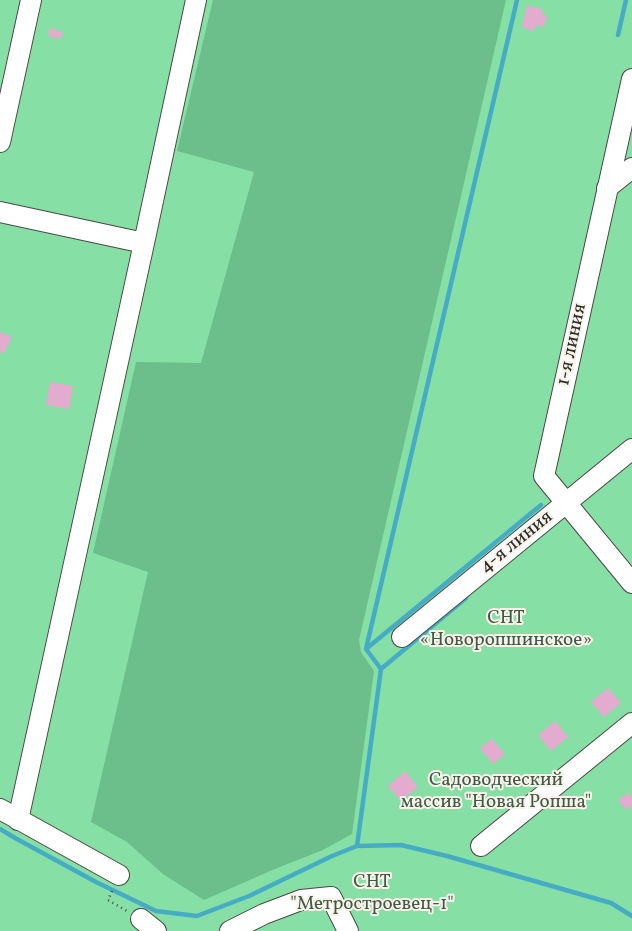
<!DOCTYPE html>
<meta charset="utf-8">
<style>
body{margin:0}
canvas{display:block;background:#f0ead3}
</style>
<canvas width="632" height="931"></canvas>
<script>
const context = document.querySelector('canvas').getContext('2d');
context.lineJoin = 'round';
function paint(path, color) {
  context.fillStyle = color;
  context.fill(path, 'evenodd');
}
function shape(rows) {
  const path = new Path2D();
  for (const r of rows) {
    path.moveTo(r[0], r[1]);
    for (let i = 2; i < r.length; i += 2) path.lineTo(r[i], r[i + 1]);
  }
  return path;
}
function stroke(path, color, width, dash) {
  context.strokeStyle = color;
  context.lineWidth = width;
  context.lineCap = dash ? 'butt' : 'round';
  context.setLineDash(dash || []);
  context.stroke(path);
}
function write(font, color, halo, rows, align = 'center') {
  context.font = font + ' Vollkorn,serif';
  context.lineWidth = 4;
  context.setLineDash([]);
  context.textBaseline = 'middle';
  context.strokeStyle = halo;
  context.fillStyle = color;
  for (const [text, x, y, turn = 0] of rows) {
    context.save();
    context.translate(x, y);
    context.rotate((+turn || 0) * Math.PI / 180);
    context.textAlign = isNaN(turn) ? turn : align;
    if (halo) context.strokeText(text, 0, 0);
    context.fillText(text, 0, 0);
    context.restore();
  }
}
paint(shape([
 [0,0,632,0,632,931,0,931],
 [127,841,321,851,268,872]
]), '#86dfa4');
paint(shape([
 [213,0,506,0,359,640,361,652,374,671,352,834,321,851,268,872,204,900,163,874,127,842,91,822,148,572,93,553,136,362,201,363,254,172,177,151]
]), '#6cbe8a');
stroke(shape([
 [618,35,626,0],
 [366,649,541,505],
 [381,669,366,649,517,0],
 [0,829,15,838,96,882,156,911,197,916,249,896,332,856,357,846,401,845,447,856,611,903,632,916],
 [357,846,381,669,466,598]
]), '#46acc6', 4.5);
paint(shape([
 [527,5,544,10,542,14,547,16,544,27,536,25,534,31,522,27],
 [50,28,63,32,60,39,48,36],
 [0,332,12,337,4,353,0,352],
 [50,382,73,386,69,409,46,405],
 [608,688,621,703,604,717,591,702],
 [555,721,568,737,551,751,538,735],
 [492,739,505,754,493,764,480,748],
 [405,771,418,787,401,801,388,786],
 [628,793,632,798,632,805,626,810,618,800]
]), '#e3abce');
const minor = shape([
 [632,79,544,476,632,583],
 [0,142,31,0],
 [607,188,632,168],
 [0,212,144,243],
 [402,637,632,449],
 [0,809,119,875],
 [18,820,144,243,196,0],
 [481,846,632,723],
 [141,919,156,931],
 [230,931,264,914,301,900,331,897,348,931]
]);
stroke(minor, '#494844', 22);
stroke(shape([
 [112,891,108,900,127,911]
]), '#494844', 2.5, [1, 4]);
stroke(minor, '#fff', 20);
write('19px', '#2b2b2b', '#f7f3e8', [
 ["1-я линия",573,345,-78],
 ["4-я линия",517,543,-39]
]);
write('19px', '#425849', '#f7f3e8', [
 ["СНТ",506,620],
 ["«Новоропшинское»",506,642],
 ["Садоводческий",496,782],
 ["массив \"Новая Ропша\"",496,804],
 ["СНТ",372,884],
 ["\"Метростроевец-1\"",372,906]
]);
</script>
